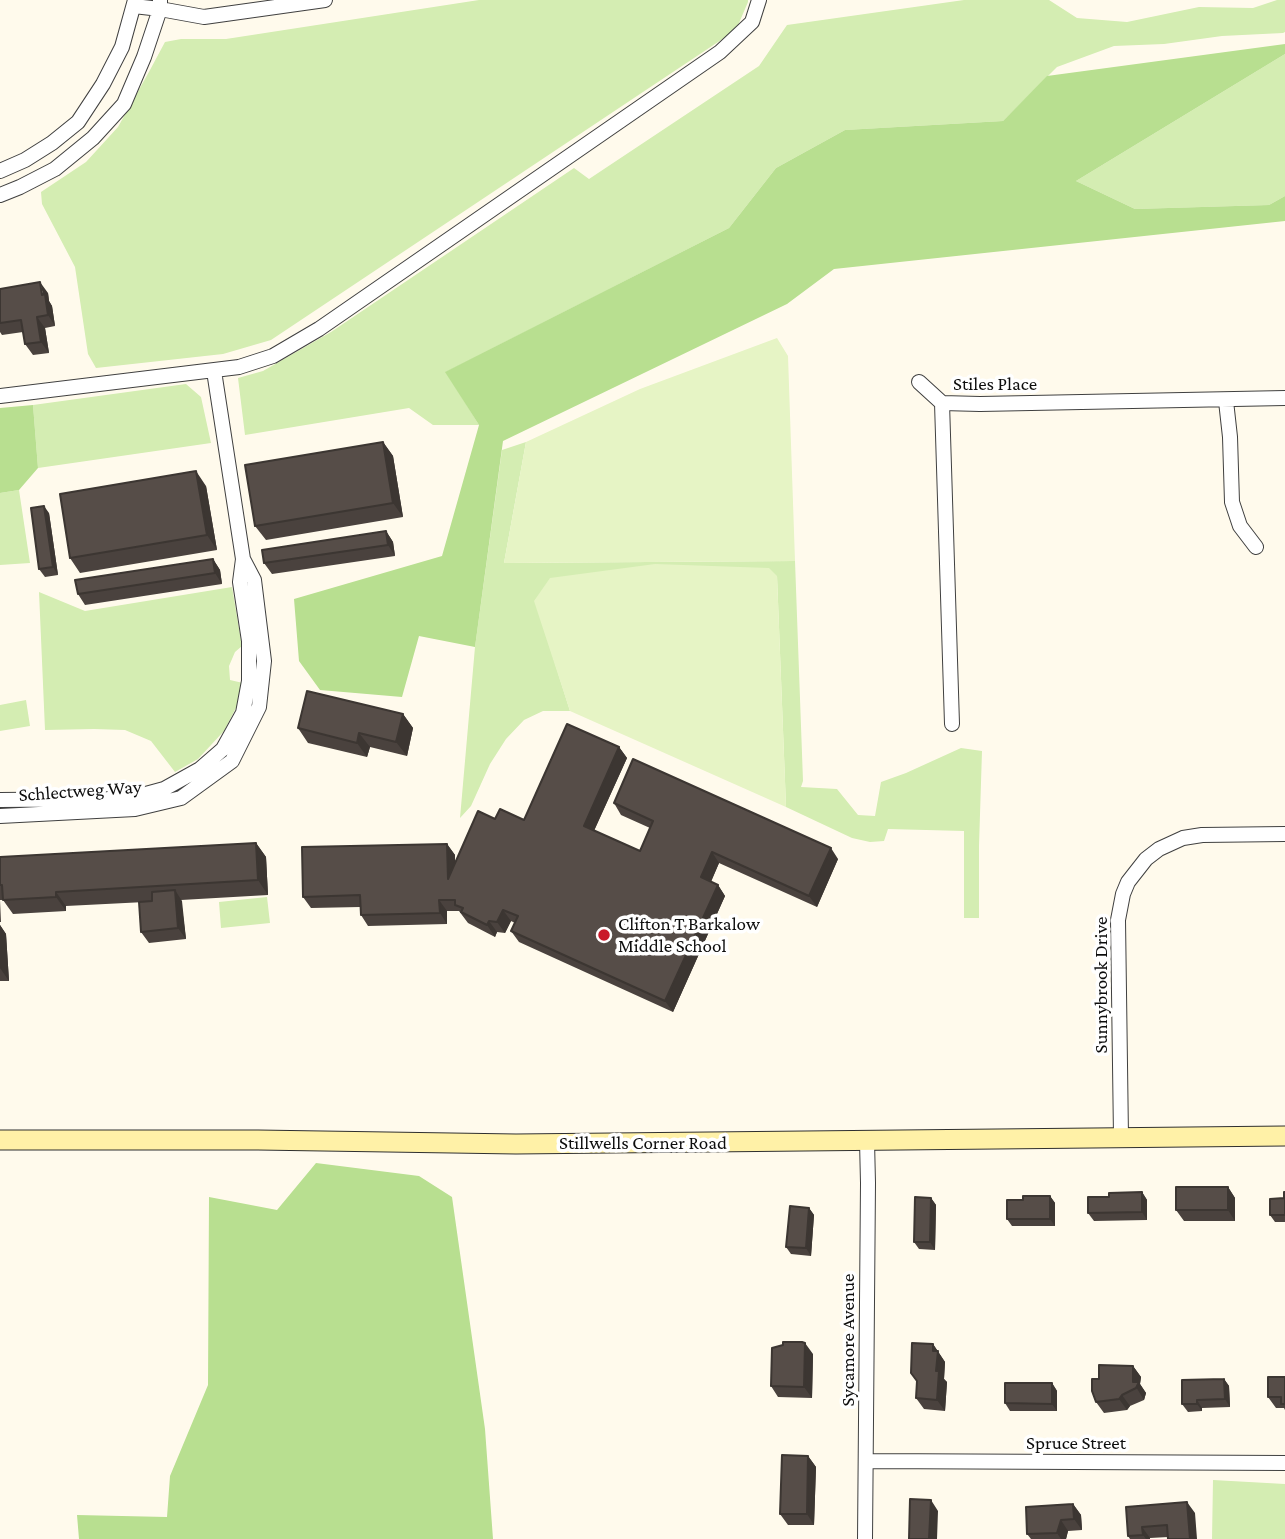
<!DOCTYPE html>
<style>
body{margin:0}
canvas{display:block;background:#fffaec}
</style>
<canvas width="1285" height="1539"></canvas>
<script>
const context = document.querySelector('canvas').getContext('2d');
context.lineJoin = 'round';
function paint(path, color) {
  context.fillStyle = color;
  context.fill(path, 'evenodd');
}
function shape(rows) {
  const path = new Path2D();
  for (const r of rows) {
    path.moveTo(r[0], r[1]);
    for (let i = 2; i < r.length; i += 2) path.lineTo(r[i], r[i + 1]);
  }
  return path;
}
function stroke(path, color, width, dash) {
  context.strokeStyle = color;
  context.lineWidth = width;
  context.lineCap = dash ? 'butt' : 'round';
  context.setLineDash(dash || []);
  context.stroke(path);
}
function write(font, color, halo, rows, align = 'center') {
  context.font = font + ' "Crimson Pro",serif';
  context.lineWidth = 7;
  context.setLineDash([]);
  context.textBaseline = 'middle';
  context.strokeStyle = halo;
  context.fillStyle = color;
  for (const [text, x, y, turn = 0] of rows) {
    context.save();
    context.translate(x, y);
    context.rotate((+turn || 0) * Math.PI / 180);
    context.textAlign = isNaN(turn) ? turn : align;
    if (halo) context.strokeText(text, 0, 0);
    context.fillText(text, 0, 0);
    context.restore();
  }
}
paint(shape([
 [479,0,748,0,748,2,736,30,271,340,223,354,96,368,88,354,75,267,42,204,41,192,86,162,118,127,150,70,165,42,181,39,226,39],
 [964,0,1049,0,1077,18,1127,22,1199,7,1253,8,1277,0,1285,0,1285,32,1283,33,1222,36,1164,44,1114,46,1057,67,1003,121,845,130,776,168,729,228,446,372,479,425,433,425,409,408,245,435,238,378,263,371,331,332,574,168,589,179,759,66,787,25],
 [1285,54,1285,196,1269,205,1135,209,1076,181],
 [186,384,201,397,211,443,38,468,33,405],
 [526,442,504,563,795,561,803,781,801,787,837,789,858,815,875,816,881,782,906,773,961,748,982,751,979,846,979,918,964,918,964,831,888,829,884,841,870,842,852,838,786,807,777,576,535,600,570,711,543,711,524,720,506,739,490,764,471,806,460,818,475,647,502,450],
 [19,490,30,563,0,565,0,493],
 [232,587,242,646,235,652,229,666,230,680,243,683,239,702,224,731,198,759,175,772,151,741,125,730,94,729,45,730,39,592,85,611],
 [26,700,30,726,0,731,0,705],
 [267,897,270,923,221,928,219,902],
 [1213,1480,1285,1484,1285,1539,1212,1539]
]), '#d4edb2');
paint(shape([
 [1285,44,1285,54,1076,181,1135,209,1269,205,1285,196,1285,221,834,269,787,304,503,441,475,647,419,636,402,697,320,690,299,661,294,599,442,556,479,425,445,372,729,228,776,168,845,130,1003,121,1047,76],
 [33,405,38,468,19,490,0,493,0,408],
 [316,1163,419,1176,452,1197,485,1429,493,1539,79,1539,77,1515,167,1517,170,1476,208,1385,209,1197,277,1210]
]), '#b8df90');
paint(shape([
 [777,338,788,356,795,561,504,563,526,442,640,389],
 [655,564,769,568,777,576,786,807,570,711,534,601,550,578]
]), '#e6f4c5');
const street = shape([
 [134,6,160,9,204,17,325,0],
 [0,171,25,160,52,143,78,122,103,84,122,47,135,0],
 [0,195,20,187,55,169,93,138,124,104,144,57,160,9,160,0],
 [214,371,243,559],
 [919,382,942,403],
 [0,396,239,367,273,356,319,329,720,52,752,22,759,0],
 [1226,401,1230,437,1232,502,1240,526,1256,547],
 [942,403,980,404,1285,398],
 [942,403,952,724],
 [0,800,108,799,142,795,164,789,200,769,223,749,243,713,249,681,249,641,240,582,243,559,254,580,264,661,259,707,232,761,181,798,135,809,0,816],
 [1121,1137,1118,920,1123,894,1128,882,1146,859,1159,849,1183,838,1202,835,1285,834],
 [866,1461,1285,1463],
 [865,1539,868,1183,867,1141]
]);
const secondary = shape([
 [0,1140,258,1140,516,1144,1285,1136]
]);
stroke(street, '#404040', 16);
stroke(secondary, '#2f2f2f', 21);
stroke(street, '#fff', 14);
stroke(secondary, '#fff1a7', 19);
paint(shape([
 [0,289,48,293,49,301,52,306,55,326,45,328,49,353,33,355,25,344,23,332,2,335,0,332],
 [383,442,393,456,403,517,266,540,255,526],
 [206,486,217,550,80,573,70,558],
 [49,513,58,575,45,577,39,569],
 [386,531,393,542,395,556,272,574,264,563],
 [213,559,220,570,222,584,85,605,78,594],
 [403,714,413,728,407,756,370,747,367,757,308,743,298,728],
 [619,747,627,758,594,831,640,851,650,828,621,815,614,803,838,859,817,907,719,863,711,882,718,885,725,896,673,1012,519,942,511,931,515,923,511,921,505,933,497,932,495,937,468,923,459,911,447,911,447,924,368,926,361,915,360,907,311,908,303,897,447,844,455,855,455,863,495,819,524,820],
 [256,843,266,857,268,895,181,900,186,939,149,943,141,932,145,902,66,906,66,911,13,914,3,900,0,900,1,922,0,922,0,857],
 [0,925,6,934,9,981,0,981],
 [1228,1187,1235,1198,1235,1221,1184,1221,1176,1210],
 [1142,1192,1147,1200,1147,1220,1094,1221,1088,1213,1109,1197],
 [1285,1192,1285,1222,1275,1222,1270,1215,1284,1198],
 [1050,1196,1055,1203,1055,1226,1012,1226,1007,1219,1023,1200],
 [931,1198,936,1205,935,1250,919,1249,914,1242],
 [809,1208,814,1215,811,1256,791,1254,786,1247],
 [933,1344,945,1362,944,1379,947,1382,945,1411,924,1409,916,1398,917,1382,911,1373],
 [813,1354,812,1398,778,1397,771,1386],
 [1133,1366,1141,1377,1140,1384,1146,1393,1144,1400,1130,1406,1127,1410,1104,1413,1096,1402],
 [1285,1377,1285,1410,1284,1408,1276,1408,1268,1397],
 [1224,1379,1229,1386,1230,1407,1202,1408,1202,1411,1188,1412,1182,1404],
 [1052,1383,1057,1391,1057,1411,1010,1411,1005,1403],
 [808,1456,816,1467,814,1525,788,1525,780,1514],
 [1073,1504,1081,1515,1082,1530,1068,1531,1066,1539,1031,1539,1027,1534],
 [1126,1507,1195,1513,1168,1537,1150,1538,1150,1539,1130,1539,1128,1536]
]), '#4a423e');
paint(shape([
 [40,282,48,293,49,301,52,306,55,326,48,315],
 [37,317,45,328,49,353,41,342],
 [383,442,393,456,403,517,393,503],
 [196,471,206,486,217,550,207,535],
 [44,506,49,513,58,575,53,567],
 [386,531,393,542,395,556,388,545],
 [213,559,220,570,222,584,215,573],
 [403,714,413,728,407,756,396,742],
 [359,733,370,747,367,757,357,743],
 [619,747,627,758,591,837,584,826],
 [256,843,266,857,268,895,258,880],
 [447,844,455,855,455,890,448,879],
 [831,848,838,859,817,907,809,896],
 [712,852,719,863,708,888,701,877],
 [718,885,725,896,673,1012,665,1001],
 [175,890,182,901,186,939,178,928],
 [56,892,66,906,66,911,56,897],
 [439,900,447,911,447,924,440,913],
 [503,910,511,921,505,933,497,922],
 [489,921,497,932,495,937,487,925],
 [0,925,6,934,9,981,0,968],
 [1228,1187,1235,1198,1235,1221,1228,1210],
 [1142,1192,1147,1200,1147,1220,1142,1212],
 [1050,1196,1055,1203,1055,1226,1050,1219],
 [931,1198,936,1205,935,1250,930,1242],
 [809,1208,814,1215,811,1256,806,1248],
 [805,1343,813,1354,812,1398,804,1387],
 [933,1344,945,1362,944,1379,947,1382,945,1411,937,1400,933,1351],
 [1133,1366,1141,1377,1140,1384,1146,1393,1144,1400,1133,1382],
 [1224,1379,1229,1386,1230,1407,1225,1399],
 [1052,1383,1057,1391,1057,1411,1052,1404],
 [1122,1395,1130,1406,1127,1410,1119,1399],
 [1197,1400,1202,1408,1202,1411,1197,1404],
 [808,1456,816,1467,814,1525,807,1514],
 [931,1500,938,1511,937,1539,929,1539],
 [1187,1502,1195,1513,1197,1539,1190,1539],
 [1073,1504,1081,1515,1082,1530,1074,1519],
 [1061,1520,1068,1531,1066,1539,1061,1539,1057,1533],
 [1142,1527,1150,1538,1150,1539,1146,1539,1143,1535]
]), '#3c3632');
const building = shape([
 [40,282,42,295,45,294,48,315,37,317,41,342,25,344,21,320,0,323,0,289,40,282],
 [383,442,393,503,255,526,245,465,383,442],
 [196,471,207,535,70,558,60,494,196,471],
 [44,506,53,567,39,569,31,508,44,506],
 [386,531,388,545,264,563,262,550,386,531],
 [213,559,215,573,78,594,75,580,213,559],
 [307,691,403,714,396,742,359,733,357,743,298,728,307,691],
 [567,724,619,747,584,826,640,851,653,821,614,803,633,759,831,848,809,896,712,852,701,877,718,885,665,1001,511,931,518,916,503,910,497,922,489,921,487,925,461,912,463,908,455,905,455,900,439,900,440,913,361,915,360,895,303,897,302,847,447,844,448,879,478,811,495,819,500,809,524,820,567,724],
 [256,843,258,880,56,892,56,897,3,900,2,885,0,885,0,857,256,843],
 [175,890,178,928,141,932,139,902,152,901,152,892,175,890],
 [1176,1187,1228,1187,1228,1210,1176,1210,1176,1187],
 [1142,1192,1142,1212,1088,1213,1088,1197,1109,1197,1109,1193,1142,1192],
 [1284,1192,1285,1192,1285,1215,1270,1215,1270,1199,1284,1198,1284,1192],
 [1023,1196,1050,1196,1050,1219,1007,1219,1007,1200,1023,1200,1023,1196],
 [915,1197,931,1198,930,1242,914,1242,915,1197],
 [790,1206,809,1208,806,1248,786,1247,790,1206],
 [783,1342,802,1342,805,1343,804,1387,771,1386,772,1348,783,1345,783,1342],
 [912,1343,933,1344,933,1351,938,1351,936,1371,939,1371,937,1400,916,1398,917,1381,911,1373,912,1343],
 [1099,1365,1133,1366,1133,1382,1139,1382,1136,1388,1122,1395,1119,1399,1096,1402,1092,1391,1092,1379,1099,1379,1099,1365],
 [1268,1377,1285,1377,1285,1404,1281,1404,1281,1397,1268,1397,1268,1377],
 [1224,1379,1225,1399,1197,1400,1197,1404,1182,1404,1182,1380,1224,1379],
 [1005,1383,1052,1383,1052,1404,1005,1403,1005,1383],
 [782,1455,808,1456,807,1514,780,1514,782,1455],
 [910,1499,931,1500,929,1539,909,1539,910,1499],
 [1187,1502,1190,1539,1168,1539,1167,1525,1142,1527,1143,1535,1128,1536,1126,1507,1187,1502],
 [1073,1504,1074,1519,1061,1520,1057,1533,1027,1534,1026,1507,1073,1504]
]);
paint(building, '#564d48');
stroke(building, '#3c3632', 2);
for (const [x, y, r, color] of [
 [604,935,7,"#c91829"]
]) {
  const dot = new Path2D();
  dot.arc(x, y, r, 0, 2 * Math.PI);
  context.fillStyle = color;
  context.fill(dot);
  stroke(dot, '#fff', 2.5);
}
write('19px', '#0d0d0d', '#fff', [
 ["Stiles Place",995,384],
 ["Schlectweg Way",80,791,-4],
 ["Sunnybrook Drive",1101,985,-90],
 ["Stillwells Corner Road",643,1143],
 ["Sycamore Avenue",848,1340,-90],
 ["Spruce Street",1076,1443]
]);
write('19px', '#0d0d0d', '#fff', [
 ["Clifton T Barkalow",618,924],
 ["Middle School",618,946]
], 'left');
</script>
